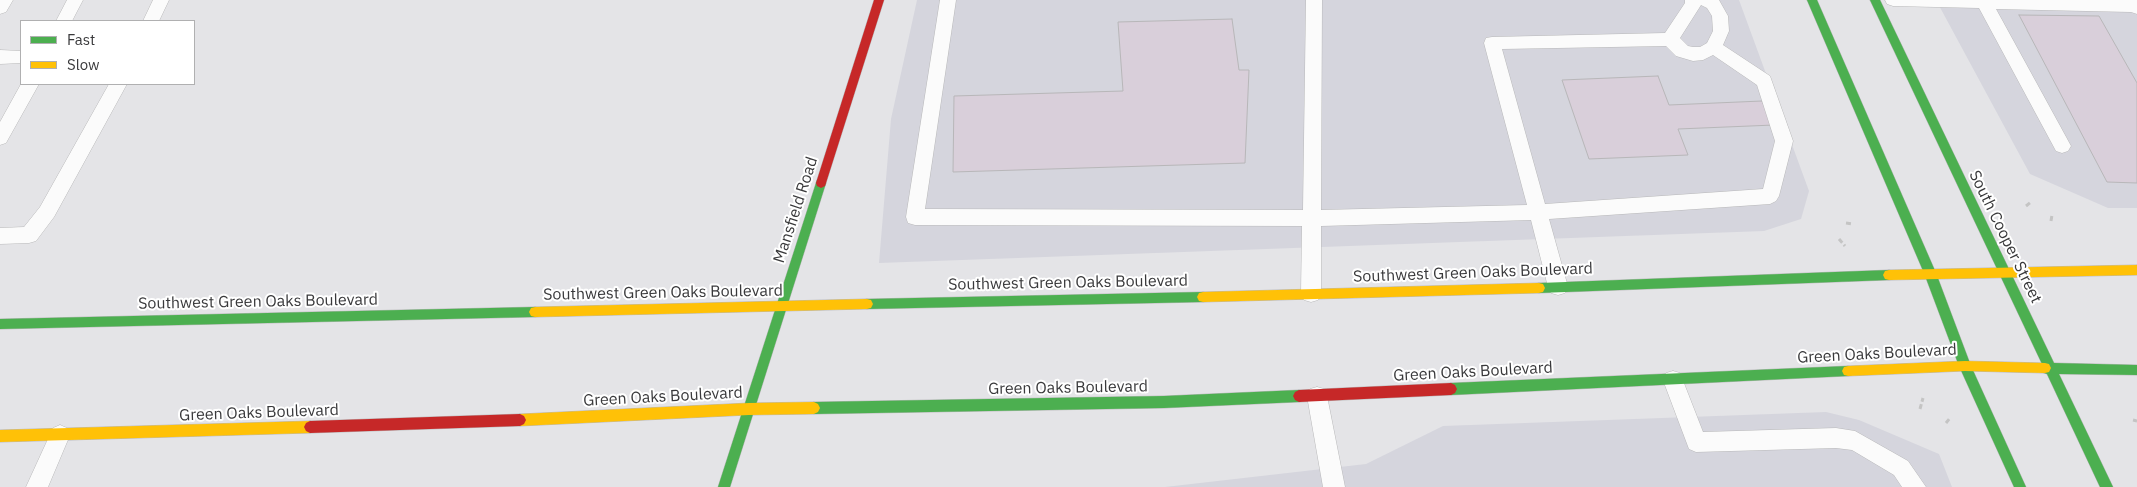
<!DOCTYPE html>
<style>
body{margin:0}
#map{position:relative;width:2137px;height:487px;overflow:hidden;background:#e4e4e7;font-family:"IBM Plex Sans",sans-serif}
canvas{display:block}
.legend{position:absolute;left:20px;top:20px;width:175px;height:65px;box-sizing:border-box;background:#fff;border:1px solid #b0b0b1;margin:0;padding:6px 9px;list-style:none;font-size:15px;color:#39393b}
.legend li{display:flex;align-items:center;gap:10px;height:25px}
.legend b{width:25px;border:1px solid #b0b0b1}
</style>
<div id="map">
<canvas width="2137" height="487"></canvas>
<ul class="legend">
<li><b style="height:6px;background:#4caf50"></b>Fast</li>
<li><b style="height:6px;background:#ffc107"></b>Slow</li>
</ul>
</div>
<script>
const context = document.querySelector('canvas').getContext('2d');
context.lineJoin = 'round';
function paint(path, color) {
  context.fillStyle = color;
  context.fill(path, 'evenodd');
}
function shape(rows) {
  const path = new Path2D();
  for (const r of rows) {
    path.moveTo(r[0], r[1]);
    for (let i = 2; i < r.length; i += 2) path.lineTo(r[i], r[i + 1]);
  }
  return path;
}
function stroke(path, color, width, dash) {
  context.strokeStyle = color;
  context.lineWidth = width;
  context.lineCap = dash ? 'butt' : 'round';
  context.setLineDash(dash || []);
  context.stroke(path);
}
function write(font, color, halo, rows, align = 'center') {
  context.font = font + ' "IBM Plex Sans",sans-serif';
  context.lineWidth = 4;
  context.setLineDash([]);
  context.textBaseline = 'middle';
  context.strokeStyle = halo;
  context.fillStyle = color;
  for (const [text, x, y, turn = 0] of rows) {
    context.save();
    context.translate(x, y);
    context.rotate((+turn || 0) * Math.PI / 180);
    context.textAlign = isNaN(turn) ? turn : align;
    if (halo) context.strokeText(text, 0, 0);
    context.fillText(text, 0, 0);
    context.restore();
  }
}
paint(shape([
 [917,0,1739,0,1809,191,1801,219,1764,231,879,263,891,119],
 [1936,0,2137,0,2137,208,2108,208,2030,174],
 [1826,412,1859,420,1939,454,1952,487,1165,487,1366,464,1443,426]
]), '#d5d5dd');
const building = shape([
 [2019,15,2099,16,2137,83,2137,183,2107,182,2019,15],
 [1232,19,1239,70,1249,70,1245,163,953,172,954,96,1123,91,1118,22,1232,19],
 [1658,76,1669,105,1762,101,1774,125,1678,129,1688,155,1589,159,1562,80,1658,76]
]);
paint(building, '#d9cfda');
stroke(building, '#b8b7b9', 1);
const lane = shape([
 [0,0,13,0,6,12,0,14,0,0],
 [67,0,83,0,72,21,56,21,67,0],
 [153,0,169,0,159,21,143,21,153,0],
 [940,0,956,0,925,209,1303,210,1306,0,1322,0,1321,210,1527,205,1484,43,1486,38,1492,37,1665,33,1685,3,1685,0,1719,0,1728,16,1729,31,1723,45,1770,76,1793,141,1779,196,1776,201,1770,204,1549,219,1568,287,1565,293,1558,295,1551,293,1548,287,1531,220,1321,226,1321,294,1318,300,1311,302,1304,300,1301,294,1302,226,915,225,908,223,906,217,940,0],
 [1701,5,1707,8,1712,16,1713,31,1707,43,1700,47,1693,47,1688,46,1680,38,1701,5],
 [1666,46,1676,56,1693,61,1703,60,1713,55,1757,85,1775,141,1763,189,1545,204,1502,49,1666,46],
 [1885,0,2137,0,2137,14,2131,12,1996,9,2071,146,2068,151,2062,153,2056,151,1979,8,1893,6,1887,4,1885,0],
 [0,50,21,51,21,63,0,64,0,50],
 [21,84,39,84,6,143,0,145,0,122,21,84],
 [109,84,127,84,54,217,36,241,29,243,0,244,0,228,24,227,40,207,109,84],
 [1673,371,1680,373,1703,432,1836,428,1855,431,1908,461,1926,487,1902,487,1894,475,1852,450,1836,448,1696,452,1689,449,1663,380,1666,373,1673,371],
 [1317,387,1324,389,1327,396,1345,487,1323,487,1307,396,1310,389,1317,387],
 [60,425,67,428,70,435,48,487,26,487,53,428,60,425]
]);
const fast = shape([
 [1807,0,1817,0,1936,273,1971,366,2026,487,2014,487,1959,366,1924,273,1807,0],
 [1870,0,1880,0,2054,363,2137,365,2137,375,2059,374,2113,487,2100,487,2047,374,2041,372,2039,368,2042,364,1870,0],
 [821,178,825,180,826,183,730,487,718,487,816,183,817,180,821,178],
 [1889,270,1893,271,1895,275,1893,279,1889,280,1539,293,1535,292,1533,288,1535,284,1539,283,1889,270],
 [1203,292,1207,293,1209,297,1207,301,1203,302,867,309,863,308,861,304,863,300,867,299,1203,292],
 [535,307,539,308,541,312,539,316,535,317,0,329,0,319,535,307],
 [1848,366,1852,367,1854,371,1852,375,1848,376,1451,395,1447,393,1445,389,1447,385,1451,383,1848,366],
 [1299,390,1303,392,1305,396,1303,400,1299,402,1164,408,814,414,810,412,808,408,810,404,814,402,1164,396,1299,390]
]);
const slow = shape([
 [2137,265,2137,275,1889,280,1885,279,1883,275,1885,271,1889,270,2137,265],
 [1539,283,1543,284,1545,288,1543,292,1539,293,1203,302,1199,301,1197,297,1199,293,1203,292,1539,283],
 [867,299,871,300,873,304,871,308,867,309,535,317,531,316,529,312,531,308,535,307,867,299],
 [1965,361,2045,363,2049,364,2051,368,2049,372,2045,373,1965,371,1848,376,1844,375,1842,371,1844,367,1848,366,1965,361],
 [814,402,818,404,820,408,818,412,814,414,749,415,520,426,516,424,514,420,516,416,520,414,749,403,814,402],
 [310,421,314,423,316,427,314,431,310,433,0,442,0,430,310,421]
]);
const jam = shape([
 [874,0,884,0,826,183,825,186,821,188,817,186,816,183,874,0],
 [1451,383,1455,385,1457,389,1455,393,1451,395,1299,402,1295,400,1293,396,1295,392,1299,390,1451,383],
 [520,414,524,416,526,420,524,424,520,426,310,433,306,431,304,427,306,423,310,421,520,414]
]);
stroke(lane, '#b9b9ba', 1);
stroke(fast, '#b9b9ba', 1);
stroke(slow, '#b9b9ba', 1);
stroke(jam, '#b9b9ba', 1);
stroke(shape([
 [2026,206,2031,202],
 [2051,221,2052,215],
 [1846,223,1853,224],
 [1839,239,1845,246],
 [1920,409,1923,398],
 [2133,420,2137,421],
 [1946,423,1950,418]
]), '#c4c4c4', 3, [5, 2.5]);
paint(lane, '#fbfbfb');
paint(fast, '#4caf50');
paint(slow, '#ffc107');
paint(jam, '#c62828');
write('16px', '#39393b', '#fff', [
 ["Mansfield Road",796,210,-72],
 ["South Cooper Street",2005,237,64],
 ["Southwest Green Oaks Boulevard",1473,273,-2],
 ["Southwest Green Oaks Boulevard",1068,283,-1],
 ["Southwest Green Oaks Boulevard",663,293,-1],
 ["Southwest Green Oaks Boulevard",258,302,-1],
 ["Green Oaks Boulevard",1877,354,-3],
 ["Green Oaks Boulevard",1473,372,-3],
 ["Green Oaks Boulevard",1068,388,-1],
 ["Green Oaks Boulevard",663,397,-3],
 ["Green Oaks Boulevard",259,413,-2]
]);
</script>
